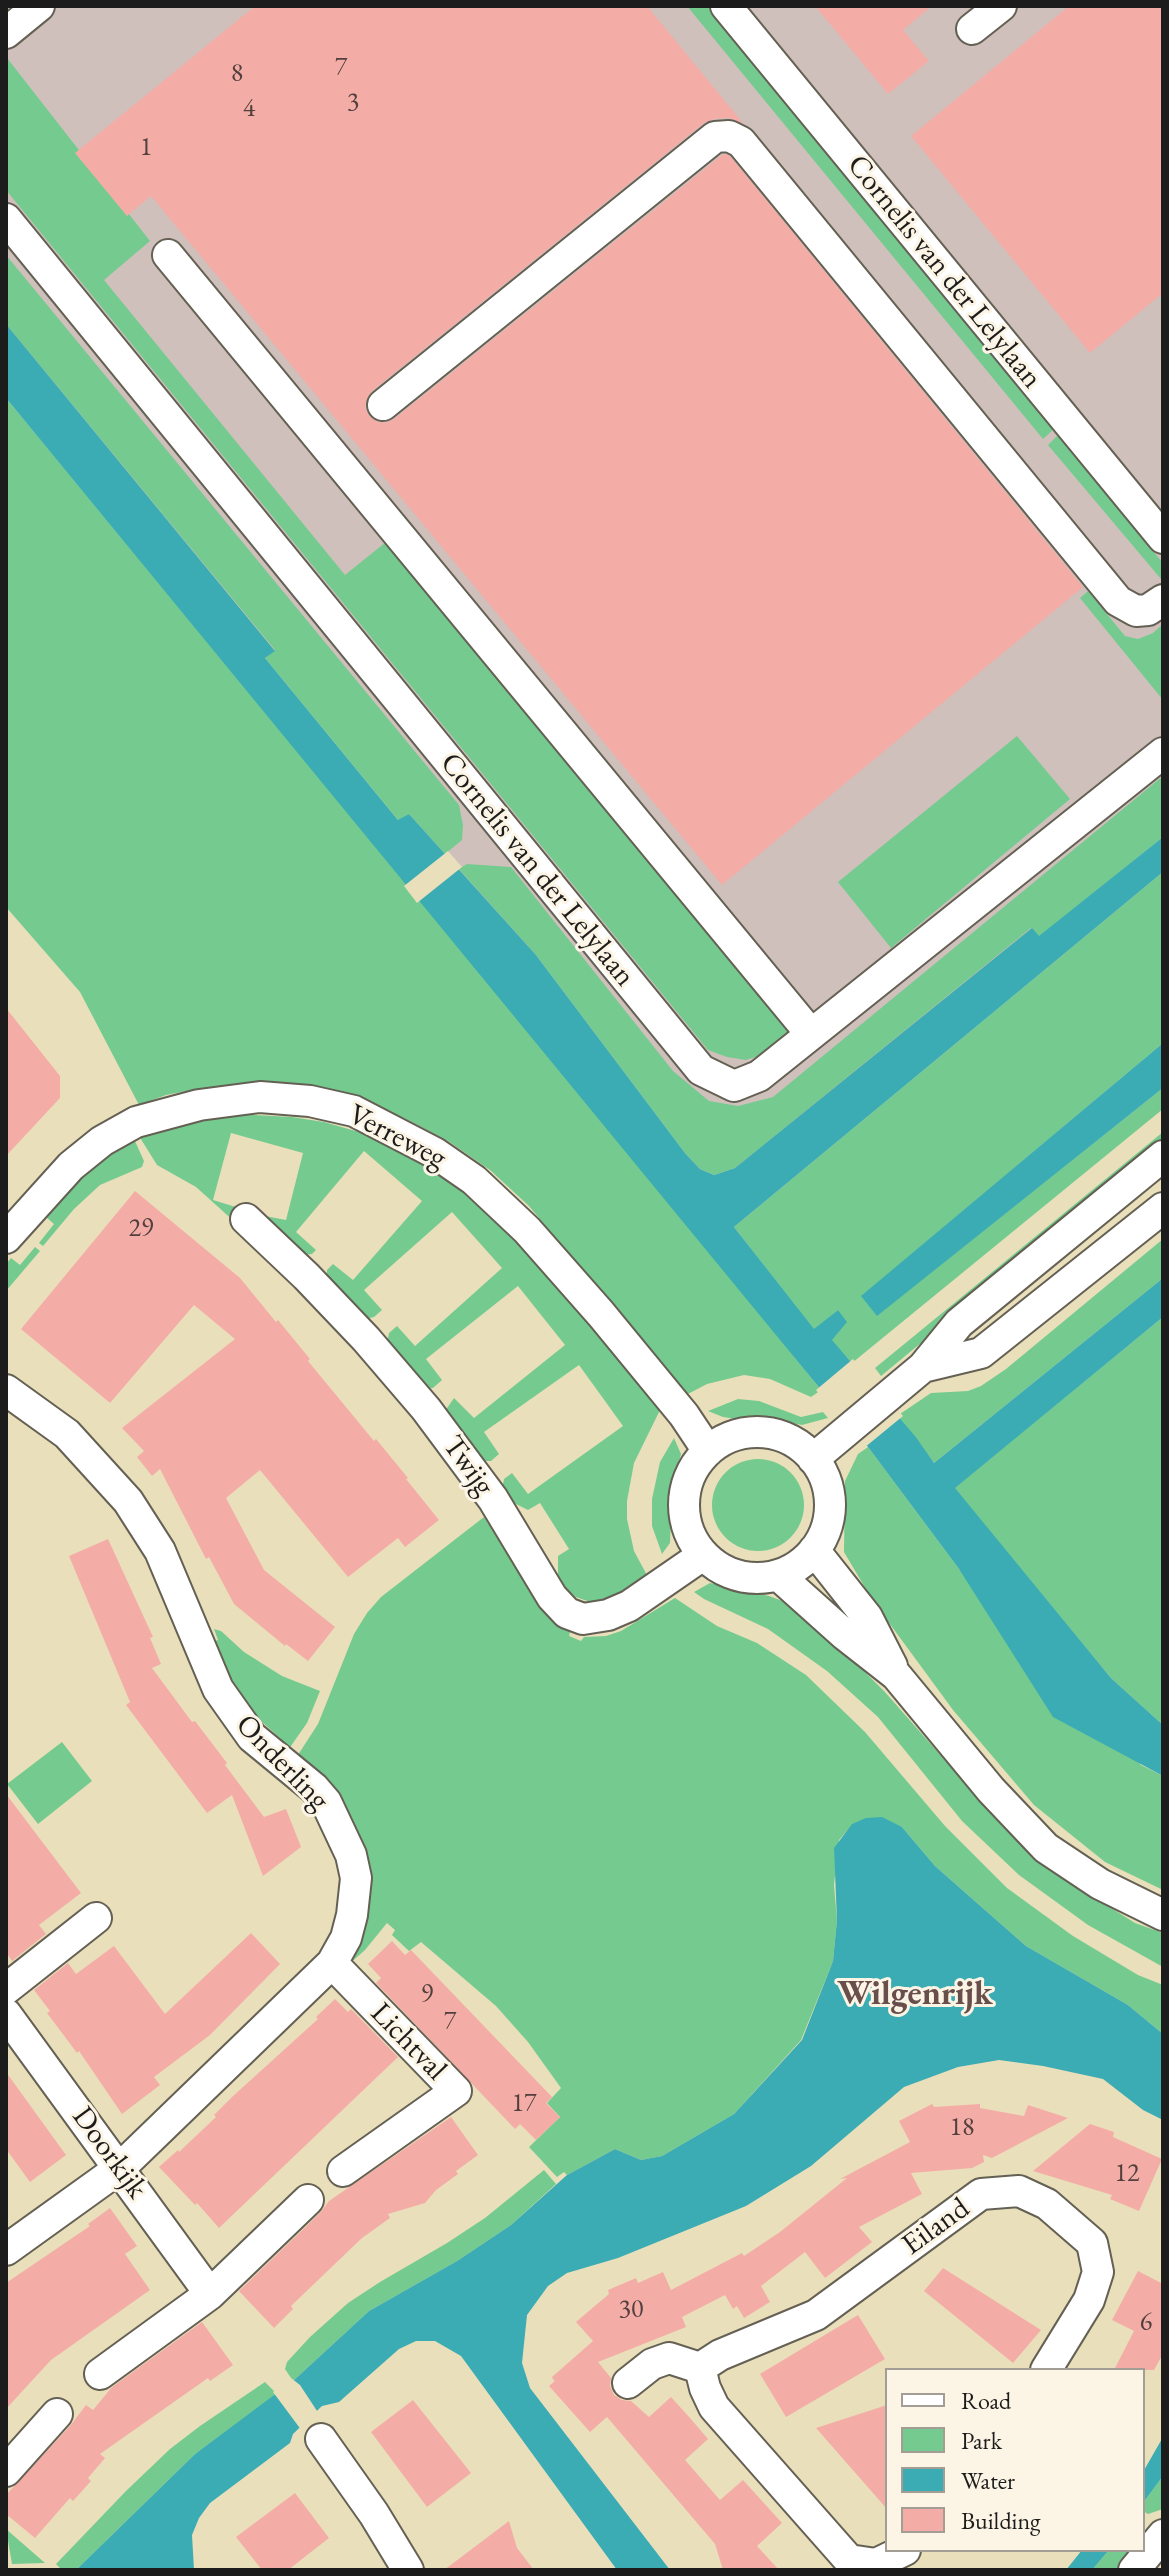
<!DOCTYPE html>
<style>
body{margin:0}
#map{position:relative;width:1169px;height:2576px;overflow:hidden;background:#eadfbb;font-family:"EB Garamond",serif}
canvas{display:block}
.frame{position:absolute;inset:0;border:8px solid #1c1c1c;pointer-events:none}
.legend{position:absolute;left:885px;top:2368px;width:260px;height:184px;box-sizing:border-box;background:#fcf5e5;border:2px solid #a29e95;margin:0;padding:10px 14px;list-style:none;font-size:24px;color:#1c1c1c}
.legend li{display:flex;align-items:center;gap:16px;height:40px}
.legend b{width:40px;border:2px solid #a29e95}
</style>
<div id="map">
<canvas width="1169" height="2576"></canvas>
<div class="frame"></div>
<ul class="legend">
<li><b style="height:10px;background:#fff"></b>Road</li>
<li><b style="height:22px;background:#75cb8f"></b>Park</li>
<li><b style="height:22px;background:#3bacb4"></b>Water</li>
<li><b style="height:22px;background:#f4ada6"></b>Building</li>
</ul>
</div>
<script>
const context = document.querySelector('canvas').getContext('2d');
context.lineJoin = 'round';
function paint(path, color) {
  context.fillStyle = color;
  context.fill(path, 'evenodd');
}
function shape(rows) {
  const path = new Path2D();
  for (const r of rows) {
    if (r.length === 3) {
      path.moveTo(r[0] + r[2], r[1]);
      path.arc(r[0], r[1], r[2], 0, 2 * Math.PI);
      continue;
    }
    path.moveTo(r[0], r[1]);
    for (let i = 2; i < r.length; i += 2) path.lineTo(r[i], r[i + 1]);
  }
  return path;
}
function stroke(path, color, width, dash) {
  context.strokeStyle = color;
  context.lineWidth = width;
  context.lineCap = dash ? 'butt' : 'round';
  context.setLineDash(dash || []);
  context.stroke(path);
}
function write(font, color, halo, rows, align = 'center') {
  context.font = font + ' "EB Garamond",serif';
  context.lineWidth = 6;
  context.setLineDash([]);
  context.textBaseline = 'middle';
  context.strokeStyle = halo;
  context.fillStyle = color;
  for (const [text, x, y, turn = 0] of rows) {
    context.save();
    context.translate(x, y);
    context.rotate((+turn || 0) * Math.PI / 180);
    context.textAlign = isNaN(turn) ? turn : align;
    if (halo) context.strokeText(text, 0, 0);
    context.fillText(text, 0, 0);
    context.restore();
  }
}
paint(shape([
 [6,6,1163,6,1163,837,735,1168,536,955,409,814,6,324]
]), '#cfc0bb');
paint(shape([
 [687,6,708,6,1054,429,1043,439],
 [7,58,150,241,104,280,345,575,386,542,790,1034,768,1053,746,1060,727,1057,708,1050,6,190],
 [6,255,459,805,463,825,462,840,445,854,409,814,399,821,265,658,275,650,6,324],
 [6,398,706,1247,821,1390,811,1397,770,1379,744,1375,707,1384,686,1395,529,1206,490,1170,448,1141,406,1119,375,1106,247,1085,197,1089,166,1095,139,1105,80,992,6,907],
 [1058,435,1162,562,1163,575,1161,579,1048,445],
 [1088,591,1125,636,1138,639,1153,633,1163,624,1163,700,1080,598],
 [1017,736,1070,799,891,948,838,882],
 [1163,776,1163,837,1039,937,1031,928,735,1168,714,1175,700,1169,685,1153,536,955,459,869,467,864,511,867,673,1071,709,1101,738,1106,773,1097],
 [1163,872,1163,1043,862,1296,877,1315,1163,1088,1163,1109,852,1363,831,1340,838,1310,814,1330,734,1227],
 [234,1114,292,1117,324,1122,366,1134,395,1146,464,1187,520,1240,660,1410,634,1463,627,1501,627,1519,634,1551,648,1577,606,1603,590,1602,576,1597,563,1587,558,1578,558,1556,569,1549,540,1503,528,1510,510,1501,502,1489,504,1479,512,1473,528,1494,623,1426,579,1365,484,1432,499,1454,491,1461,481,1461,445,1411,454,1398,474,1418,565,1345,518,1286,426,1359,442,1380,433,1388,426,1389,387,1343,389,1333,397,1326,415,1346,502,1268,452,1212,364,1290,382,1310,374,1317,366,1319,327,1279,327,1270,333,1264,353,1280,422,1201,364,1151,296,1232,316,1250,312,1254,304,1255,262,1217,265,1216,286,1220,303,1153,231,1133,213,1200,239,1208,236,1223,196,1187,157,1165,139,1136,182,1120],
 [1163,1132,1163,1143,881,1376,875,1368],
 [134,1139,144,1161,142,1167,100,1185,74,1209,43,1246,39,1243,54,1224,46,1217,60,1199,101,1159],
 [1163,1239,1163,1278,934,1463,897,1416,931,1393,968,1391,981,1386,1006,1369],
 [35,1247,40,1251,6,1291,6,1264,11,1258,20,1265],
 [1163,1317,1163,1725,1111,1678,954,1488],
 [738,1399,759,1401,801,1417,823,1412,828,1418,802,1425,770,1419,742,1420,723,1417,708,1411],
 [674,1438,681,1454,672,1493,670,1543,662,1554,652,1526,652,1499,660,1462],
 [868,1447,959,1569,1141,1765,1163,1776,1163,1890,1105,1862,1034,1805,953,1710,873,1601,844,1552,845,1481,858,1454],
 [758,1505,46],
 [484,1517,547,1614,570,1632,569,1636,581,1641,584,1637,606,1636,621,1631,675,1598,717,1626,757,1643,806,1675,865,1732,945,1826,1007,1888,1073,1936,1138,1975,1163,1985,1163,2034,1128,2005,1026,1946,935,1866,902,1827,852,1825,839,1840,834,1885,837,1920,833,1961,801,2040,734,2114,662,2156,641,2160,615,2149,567,2175,564,2172,557,2177,529,2147,560,2117,547,2103,561,2088,528,2042,496,2006,421,1942,409,1951,392,1935,395,1930,387,1923,365,1950,348,1965,364,1881,371,1877,371,1867,363,1868,294,1761,318,1724,354,1634,367,1613,381,1597],
 [710,1583,769,1596,799,1607,884,1691,988,1809,1052,1871,1135,1923,1163,1933,1163,1967,1088,1925,1019,1875,962,1821,878,1717,827,1671,768,1629,704,1599,694,1592],
 [214,1629,221,1631,244,1652,282,1676,320,1691,307,1723,286,1753,281,1739,260,1720,247,1717,205,1644,218,1640],
 [62,1742,92,1781,38,1824,7,1784],
 [544,2170,556,2184,511,2225,457,2261,369,2311,293,2381,285,2369,287,2362,310,2337,348,2303,380,2282,447,2243,485,2218],
 [265,2382,277,2394,195,2454,76,2570,62,2570,56,2564,126,2491,170,2449,200,2426],
 [1163,2476,1163,2509,1148,2514,1143,2511,1143,2503],
 [6,2529,45,2563,12,2564],
 [1109,2550,1131,2550,1131,2555,1119,2570,1092,2570]
]), '#75cb8f');
paint(shape([
 [6,324,275,651,265,658,398,820,409,814,536,955,685,1153,700,1169,714,1175,735,1168,1032,928,1039,936,1163,837,1163,872,734,1227,814,1329,838,1310,847,1322,832,1340,915,1436,934,1463,1163,1278,1163,1317,955,1488,1111,1678,1163,1725,1163,1776,1053,1717,959,1569,868,1447,6,398],
 [1163,1043,1163,1088,877,1316,861,1296],
 [882,1817,902,1827,935,1866,1026,1946,1128,2005,1163,2034,1163,2120,1143,2110,1103,2079,1043,2066,999,2060,958,2067,904,2087,811,2166,746,2206,618,2258,567,2273,548,2286,527,2315,522,2363,530,2388,670,2570,617,2570,461,2356,435,2341,416,2341,399,2349,339,2402,322,2406,293,2434,290,2443,210,2503,199,2518,192,2535,194,2570,76,2570,195,2454,293,2381,369,2311,457,2261,511,2225,567,2175,615,2149,641,2160,662,2156,734,2114,802,2040,833,1961,837,1920,834,1848,852,1824,866,1818],
 [1163,2437,1163,2476,1143,2503,1143,2472],
 [1082,2550,1109,2550,1092,2570,1066,2570]
]), '#3bacb4');
paint(shape([
 [448,851,462,867,417,903,404,886],
 [853,1359,903,1416,864,1448,816,1390],
 [291,2378,300,2385,319,2414,302,2431,273,2392]
]), '#eadfbb');
paint(shape([
 [255,6,647,6,743,123,728,118,714,119,704,123,372,391,367,398,365,407,369,416,376,421,385,423,394,419,722,155,725,154,730,156,1083,587,722,885,151,196,127,216,75,153],
 [815,6,932,6,903,30,929,61,888,94],
 [1069,6,1163,6,1163,293,1090,353,911,136],
 [6,1008,60,1076,60,1098,6,1156],
 [135,1191,240,1278,276,1322,278,1320,310,1359,308,1361,374,1441,376,1439,408,1478,406,1479,439,1520,405,1547,398,1538,348,1577,260,1470,226,1498,264,1570,335,1627,308,1661,286,1644,285,1646,234,1604,209,1557,206,1559,160,1469,152,1476,137,1457,144,1451,122,1428,235,1339,194,1305,110,1403,21,1329],
 [108,1539,153,1637,150,1638,161,1664,152,1668,192,1722,195,1721,227,1763,225,1765,264,1817,286,1809,301,1847,263,1876,232,1795,207,1813,126,1705,130,1702,69,1556],
 [6,1794,81,1893,39,1925,46,1934,12,1961,6,1952],
 [251,1933,280,1964,210,2035,154,2077,160,2085,122,2114,79,2051,77,2053,47,2013,50,2011,34,1990,68,1963,76,1974,114,1946,165,2014],
 [392,1941,405,1955,411,1950,552,2097,546,2103,560,2117,536,2140,520,2124,515,2129,376,1983,381,1978,368,1964],
 [335,1999,348,2012,351,2009,398,2057,219,2228,197,2203,195,2205,159,2167,178,2150,179,2152,216,2117,214,2115,232,2097,318,2019,316,2017],
 [6,2072,66,2155,30,2182,6,2149],
 [932,2104,934,2107,980,2104,980,2108,1024,2116,1028,2105,1068,2118,992,2158,983,2155,984,2162,972,2168,911,2173,922,2194,859,2227,872,2242,825,2278,805,2252,761,2286,770,2302,744,2318,737,2306,733,2309,725,2295,682,2317,686,2327,598,2362,611,2378,610,2386,614,2395,622,2400,631,2401,649,2417,671,2397,690,2418,708,2439,685,2460,720,2500,743,2480,782,2523,757,2546,779,2570,723,2570,715,2544,607,2417,590,2432,549,2386,556,2380,554,2381,552,2377,593,2341,576,2322,609,2294,608,2290,636,2278,638,2283,663,2272,671,2290,742,2253,744,2256,780,2232,847,2178,840,2179,910,2142,899,2121],
 [451,2117,478,2155,456,2171,458,2174,436,2190,425,2203,388,2214,390,2218,362,2238,291,2306,293,2309,274,2328,239,2291,320,2213,329,2201],
 [1090,2124,1114,2132,1113,2137,1162,2159,1139,2211,1110,2199,1112,2195,1033,2171],
 [110,2208,137,2246,125,2254,150,2290,51,2360,6,2409,6,2283,90,2226,88,2224],
 [943,2268,1041,2330,1013,2363,924,2291],
 [1138,2271,1163,2284,1163,2354,1154,2370,1114,2370,1134,2331,1112,2320],
 [858,2315,885,2359,786,2417,760,2374],
 [202,2322,233,2365,210,2381,208,2378,100,2454,105,2458,88,2478,91,2481,73,2501,70,2498,35,2538,6,2514,6,2495,70,2426,86,2405,93,2410,112,2387],
 [413,2400,471,2473,427,2507,371,2432],
 [887,2405,887,2509,816,2428],
 [295,2493,329,2538,288,2570,262,2570,236,2537],
 [509,2521,517,2548,534,2570,444,2570]
]), '#f4ada6');
const minor = shape([
 [726,6,1163,538],
 [972,29,1001,6],
 [6,33,39,6],
 [6,219,701,1070,734,1086,759,1076,1163,753],
 [168,255,811,1034],
 [383,405,715,137,729,136,741,142,1118,601,1136,611,1148,610,1163,600],
 [246,1219,306,1276,366,1339,426,1409,493,1499,552,1597,567,1613,583,1619,608,1615,629,1606,703,1555],
 [6,1238,71,1166,102,1141,136,1122,199,1105,260,1097,310,1101,354,1111,435,1153,474,1180,527,1230,601,1314,684,1415,708,1451],
 [923,1367,981,1353,1163,1208],
 [6,1390,67,1434,128,1501,160,1551,218,1689,252,1737,314,1788,326,1802,351,1855,356,1878,352,1915,346,1938,332,1963,120,2168,6,2250],
 [757,1505,73],
 [813,1459,923,1367,959,1323,1163,1156],
 [814,1550,867,1617,892,1666],
 [778,1575,845,1635,896,1675,991,1790,1046,1848,1100,1884,1163,1915],
 [332,1963,456,2091,343,2171],
 [6,1989,96,1918],
 [6,2014,210,2294],
 [100,2374,210,2294,308,2200],
 [628,2383,652,2364,669,2358,700,2368],
 [321,2439,374,2514,408,2570],
 [6,2471,57,2414],
 [905,2550,876,2564,849,2560,714,2407,705,2388,700,2368,720,2355,816,2315,981,2194,1019,2191,1047,2204,1092,2243,1098,2272,1089,2300,1046,2370],
 [1134,2570,1163,2535]
]);
stroke(minor, '#646054', 34);
stroke(minor, '#fff', 30);
write('26px', '#52403e', null, [
 ["7",341,68],
 ["8",237,74],
 ["3",353,103],
 ["4",249,109],
 ["1",146,148],
 ["29",141,1229],
 ["9",427,1995],
 ["7",450,2022],
 ["17",524,2104],
 ["18",962,2128],
 ["12",1127,2174],
 ["30",631,2310],
 ["6",1146,2323]
]);
write('30px', '#1c1c1c', '#fcf5e5', [
 ["Cornelis van der Lelylaan",944,272,51],
 ["Cornelis van der Lelylaan",537,870,51],
 ["Verreweg",397,1137,27],
 ["Twijg",468,1466,54],
 ["Onderling",282,1763,46],
 ["Lichtval",408,2042,46],
 ["Doorkijk",109,2153,54],
 ["Eiland",936,2227,-36]
]);
write('bold 34px', '#684f4c', '#fcf5e5', [
 ["Wilgenrijk",915,1995]
]);
</script>
